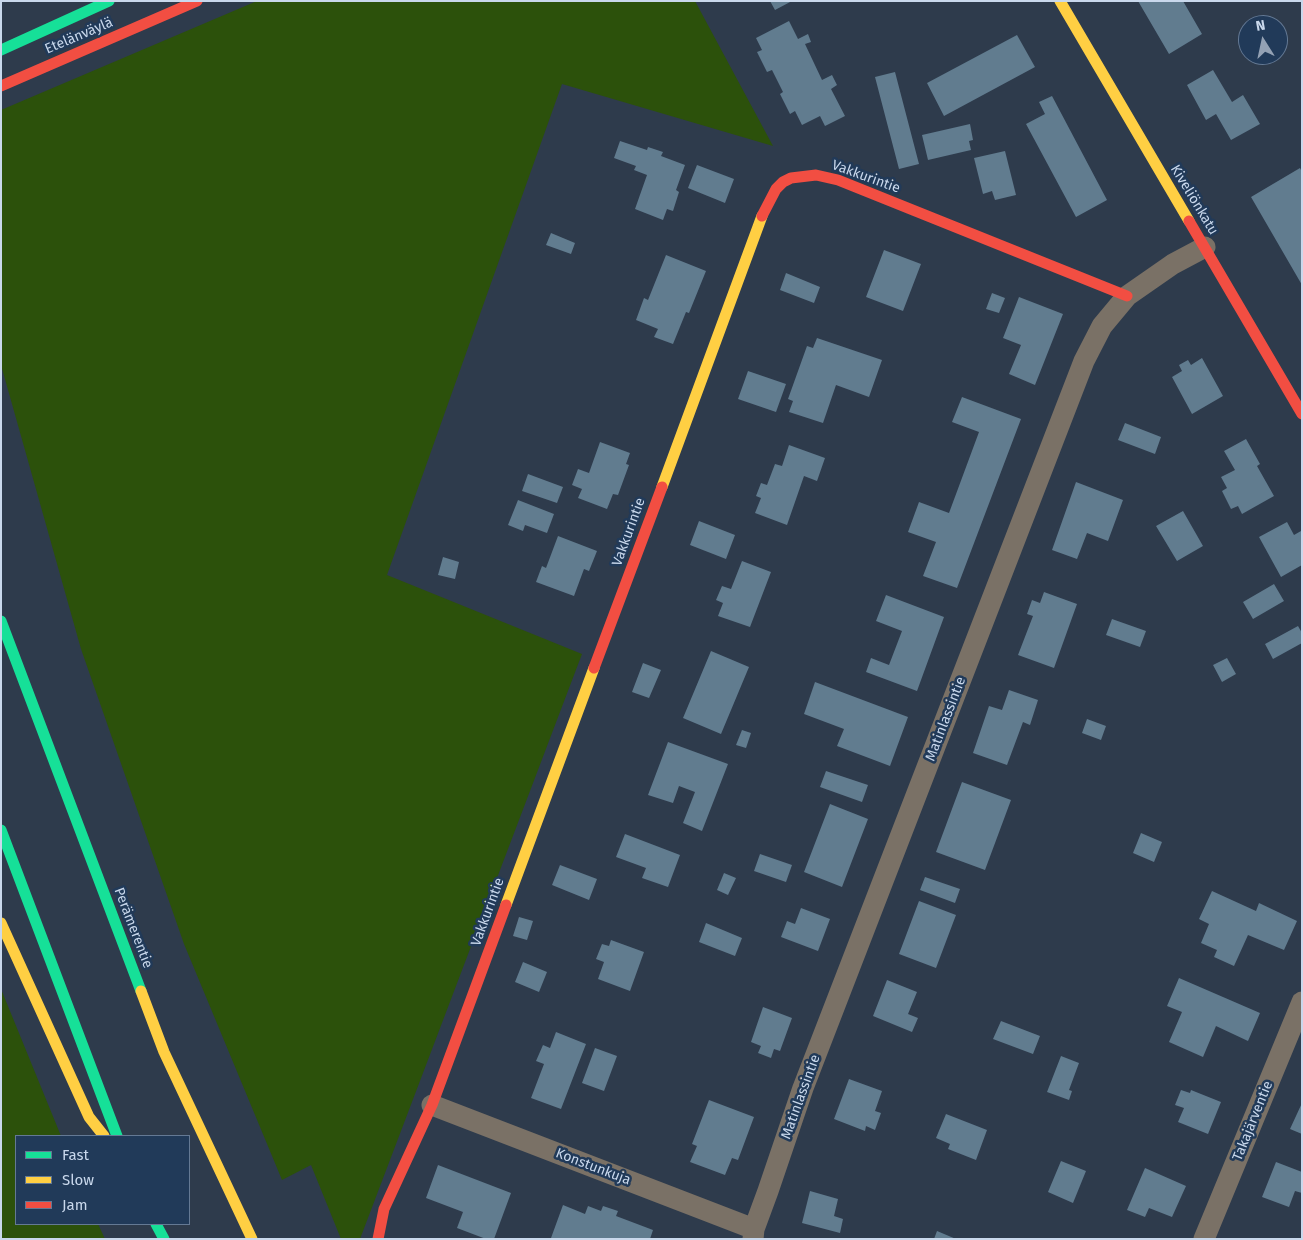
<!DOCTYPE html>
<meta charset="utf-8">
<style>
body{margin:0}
#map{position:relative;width:1303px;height:1240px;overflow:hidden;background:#2e3b4c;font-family:"Fira Sans",sans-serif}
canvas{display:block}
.frame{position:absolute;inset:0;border:2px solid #c9d8ec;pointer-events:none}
.legend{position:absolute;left:15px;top:1135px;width:175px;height:90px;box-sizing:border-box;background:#213a59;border:1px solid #647994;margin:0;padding:6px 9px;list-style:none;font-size:15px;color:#c9d8ec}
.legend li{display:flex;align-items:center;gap:10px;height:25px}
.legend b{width:25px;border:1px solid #647994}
.north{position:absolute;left:1238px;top:15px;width:50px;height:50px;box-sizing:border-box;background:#213a59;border:1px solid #647994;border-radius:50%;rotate:350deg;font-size:14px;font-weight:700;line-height:20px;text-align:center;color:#c9d8ec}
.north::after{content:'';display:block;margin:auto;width:18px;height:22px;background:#93a1b4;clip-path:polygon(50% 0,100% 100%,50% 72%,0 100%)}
</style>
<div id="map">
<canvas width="1303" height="1240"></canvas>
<div class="frame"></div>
<ul class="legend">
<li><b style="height:6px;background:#16e098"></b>Fast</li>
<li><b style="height:6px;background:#ffcf43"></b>Slow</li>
<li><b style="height:6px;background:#f24e42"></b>Jam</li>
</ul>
<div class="north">N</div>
</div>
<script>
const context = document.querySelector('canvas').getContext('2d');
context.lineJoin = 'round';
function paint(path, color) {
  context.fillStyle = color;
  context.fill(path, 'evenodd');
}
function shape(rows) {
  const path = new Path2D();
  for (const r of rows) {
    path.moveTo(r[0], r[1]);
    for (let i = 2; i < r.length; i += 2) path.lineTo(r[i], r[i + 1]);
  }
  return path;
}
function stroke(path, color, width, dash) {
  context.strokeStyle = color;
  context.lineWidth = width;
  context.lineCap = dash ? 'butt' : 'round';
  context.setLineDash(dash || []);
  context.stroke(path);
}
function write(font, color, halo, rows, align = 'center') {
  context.font = font + ' "Fira Sans",sans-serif';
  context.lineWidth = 5;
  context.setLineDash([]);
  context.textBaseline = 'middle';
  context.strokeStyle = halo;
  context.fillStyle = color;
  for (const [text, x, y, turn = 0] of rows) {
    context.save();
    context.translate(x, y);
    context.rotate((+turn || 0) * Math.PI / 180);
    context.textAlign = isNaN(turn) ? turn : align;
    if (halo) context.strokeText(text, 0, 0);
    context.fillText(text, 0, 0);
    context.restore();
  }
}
paint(shape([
 [257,1,695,1,773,146,562,84,387,575,582,654,360,1239,341,1239,311,1165,282,1180,184,944,81,649,1,365,1,110],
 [1,989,61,1136,16,1136,16,1224,98,1224,105,1239,1,1239]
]), '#2c510b');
paint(shape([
 [770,1,792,1,775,10],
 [1138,1,1183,1,1202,34,1169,54],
 [789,21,798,39,808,34,811,42,805,44,822,80,832,75,837,85,831,89,845,116,825,126,820,116,802,125,795,111,790,114,780,94,783,92,772,70,767,72,757,52,762,50,756,38],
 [1017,35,1035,67,944,116,927,83],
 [1213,70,1232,102,1243,95,1260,124,1231,140,1216,114,1206,120,1187,85],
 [895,72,919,164,899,169,875,77],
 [1052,96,1107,200,1076,217,1026,124,1045,114,1039,102],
 [970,124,973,140,969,141,971,150,928,160,922,135],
 [620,141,647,150,648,147,663,152,661,156,685,165,676,190,679,192,673,211,667,209,663,220,635,209,647,175,634,170,636,166,614,158],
 [1005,151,1016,195,995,200,992,191,983,194,974,158],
 [697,165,734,179,725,203,688,188],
 [1300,168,1302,172,1302,285,1251,197],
 [551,233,575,243,571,254,546,245],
 [884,250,921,264,903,311,866,297],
 [666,255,706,271,689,313,686,312,673,344,654,337,658,329,636,320,644,298,648,300],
 [786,273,820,287,814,303,780,290],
 [992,293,1005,298,999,313,986,309],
 [1019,297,1063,314,1035,385,1009,374,1021,345,1003,338],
 [817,338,882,360,869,397,836,385,823,423,789,412,793,401,788,399,807,346,813,348],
 [1202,358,1223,396,1192,414,1172,377,1182,371,1179,365,1188,360,1191,365],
 [748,371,786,384,776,412,738,399],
 [962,397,1021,419,957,588,923,576,936,542,908,532,919,502,949,513,979,432,952,422],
 [1125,423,1161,437,1155,454,1118,440],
 [1246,439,1260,464,1257,466,1274,496,1242,514,1238,506,1231,509,1222,491,1227,488,1221,477,1235,470,1224,451],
 [600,442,630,453,626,464,629,465,618,495,613,494,607,509,578,498,582,489,572,485,578,469,589,473],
 [789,445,825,458,817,481,804,476,787,525,755,513,761,498,756,496,761,483,767,485,775,464,782,466],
 [528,474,563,487,557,503,522,491],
 [1076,482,1123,500,1108,541,1087,533,1077,559,1052,550],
 [518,500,554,514,547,533,525,525,523,531,508,525],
 [1183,511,1203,546,1177,561,1156,526],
 [699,521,735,535,726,559,690,545],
 [1287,522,1294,535,1301,531,1302,532,1302,565,1281,577,1259,537],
 [558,536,597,551,589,571,584,569,574,596,536,582,542,566,546,568],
 [443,557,459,562,455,579,438,575],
 [742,561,771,572,750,627,718,616,723,603,716,600,722,586,731,589],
 [1274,584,1284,601,1253,619,1243,602],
 [1044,592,1077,604,1054,668,1018,655,1033,616,1027,614,1032,600,1040,603],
 [886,595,944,617,917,691,866,672,871,658,889,665,902,631,876,621],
 [1112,619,1146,631,1140,647,1106,635],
 [1298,626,1302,633,1302,643,1273,659,1265,644],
 [711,651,749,667,721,734,683,718],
 [1227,658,1236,674,1222,682,1213,665],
 [643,663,661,670,649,698,632,692],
 [815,682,908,717,890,766,837,746,844,729,804,714],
 [1009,690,1038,700,1030,725,1023,722,1007,765,973,753,989,706,1002,710],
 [1087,719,1106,726,1101,740,1082,733],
 [742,730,751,733,746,748,736,745],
 [668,742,728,764,702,831,683,823,695,792,679,786,673,803,648,795],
 [826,771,868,785,862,802,820,787],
 [962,782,1011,800,985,870,936,852],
 [830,804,868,819,842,887,804,872],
 [1141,833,1162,842,1154,862,1133,853],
 [625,834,680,855,668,887,642,878,646,868,616,857],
 [760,854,792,865,786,882,754,871],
 [560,865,597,879,589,900,552,885],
 [724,873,736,878,728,895,717,890],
 [925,877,960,889,955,903,920,890],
 [1212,891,1256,911,1259,903,1297,921,1284,950,1248,935,1234,966,1214,957,1217,950,1201,943,1209,924,1199,919],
 [919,901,956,915,936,968,899,954],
 [801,908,830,919,818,951,781,937,787,921,795,924],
 [519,917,533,921,527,940,513,936],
 [706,923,742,938,735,956,699,942],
 [611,940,644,952,630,991,598,979,604,962,596,959,602,944,609,946],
 [523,962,547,972,539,992,515,982],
 [1179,978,1260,1013,1248,1041,1216,1026,1203,1057,1169,1042,1182,1012,1167,1006],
 [887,980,917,992,908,1014,918,1018,912,1032,873,1016],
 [763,1007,792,1018,780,1051,774,1049,771,1058,758,1053,761,1046,751,1042],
 [1001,1021,1040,1036,1033,1054,993,1039],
 [556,1032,586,1044,561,1109,531,1098,544,1064,536,1061,543,1045,550,1048],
 [595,1048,617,1056,604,1091,582,1083],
 [1061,1056,1079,1063,1069,1090,1072,1091,1069,1100,1047,1092],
 [849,1079,882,1091,875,1111,881,1113,875,1130,866,1126,865,1131,834,1119],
 [1181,1090,1190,1093,1191,1090,1221,1102,1208,1134,1178,1122,1184,1108,1175,1105],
 [709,1100,754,1117,738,1160,732,1158,725,1175,690,1162,697,1146,692,1144],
 [1302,1103,1302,1134,1290,1129],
 [946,1114,987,1130,976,1160,948,1149,950,1144,936,1138],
 [1061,1161,1086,1171,1073,1203,1048,1192],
 [1276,1162,1302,1172,1302,1193,1295,1191,1289,1207,1262,1197],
 [438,1165,511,1193,494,1239,486,1239,457,1228,463,1212,426,1198],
 [1145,1168,1186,1186,1172,1217,1149,1208,1145,1217,1127,1210],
 [810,1191,838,1199,834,1216,843,1219,840,1233,802,1223],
 [563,1205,585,1214,588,1206,601,1211,603,1206,618,1211,616,1216,653,1230,650,1239,553,1239,551,1238],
 [937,1231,956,1239,934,1239]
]), '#617c8f');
stroke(shape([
 [432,1105,754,1229],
 [753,1239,754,1229,768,1191,803,1088,1084,361,1102,326,1127,296,1173,264,1205,247],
 [1204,1239,1302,1002]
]), '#7a7166', 21);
stroke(shape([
 [1,50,109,1],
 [1,621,141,991],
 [1,830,117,1136],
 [156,1224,164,1239]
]), '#16e098', 11);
stroke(shape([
 [1060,1,1189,221],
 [662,487,762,216],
 [506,905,594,668],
 [1,923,89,1117,104,1136],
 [141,991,164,1052,252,1239]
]), '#ffcf43', 11);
stroke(shape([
 [1,86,197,1],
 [762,216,776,189,783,182,791,178,816,175,838,180,1127,296],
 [1189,221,1302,414],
 [594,668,662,487],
 [378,1239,384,1209,432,1105,506,905]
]), '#f24e42', 11);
write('14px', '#c9d8ec', '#213a59', [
 ["Etelänväylä",79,36,-23],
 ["Vakkurintie",866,177,20],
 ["Kiveliönkatu",1194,200,59],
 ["Vakkurintie",629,532,-70],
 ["Matinlassintie",946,719,-69],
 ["Vakkurintie",488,912,-70],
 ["Perämerentie",133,928,69],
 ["Matinlassintie",801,1097,-70],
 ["Takajärventie",1253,1121,-68],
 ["Konstunkuja",593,1167,21]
]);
</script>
